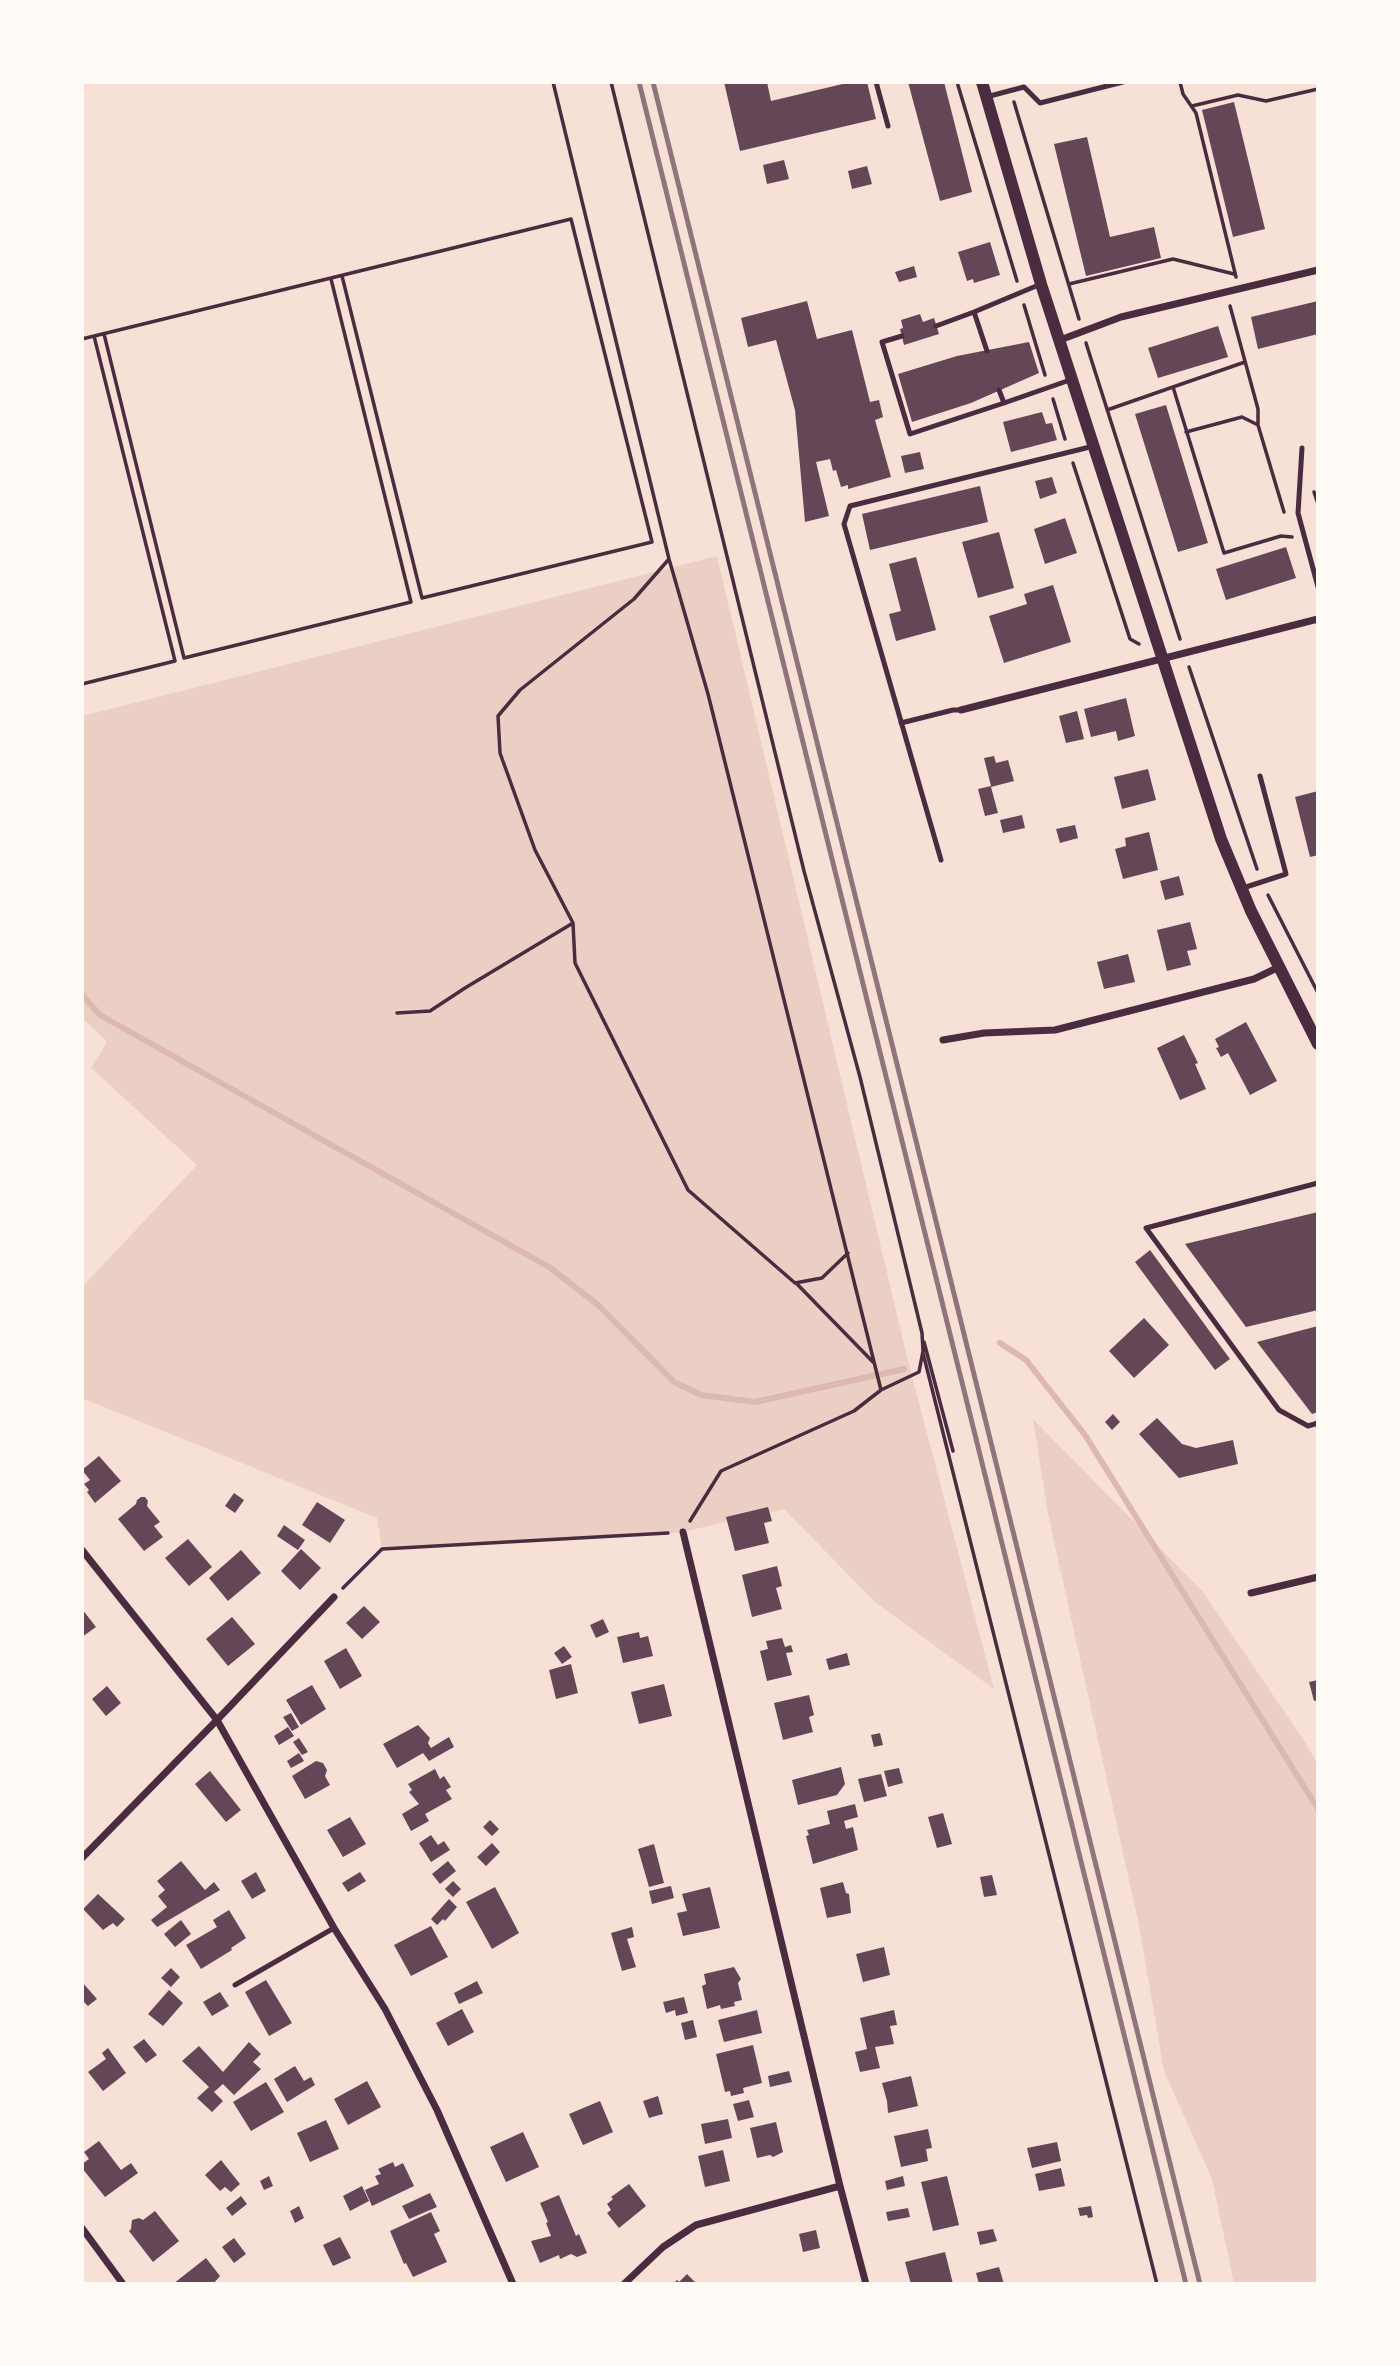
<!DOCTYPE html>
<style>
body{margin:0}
#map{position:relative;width:1400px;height:2366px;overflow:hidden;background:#f7e1d7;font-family:"Noto Sans",sans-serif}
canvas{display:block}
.frame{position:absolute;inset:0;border:84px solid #fffaf5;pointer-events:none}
</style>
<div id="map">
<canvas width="1400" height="2366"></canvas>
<div class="frame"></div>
</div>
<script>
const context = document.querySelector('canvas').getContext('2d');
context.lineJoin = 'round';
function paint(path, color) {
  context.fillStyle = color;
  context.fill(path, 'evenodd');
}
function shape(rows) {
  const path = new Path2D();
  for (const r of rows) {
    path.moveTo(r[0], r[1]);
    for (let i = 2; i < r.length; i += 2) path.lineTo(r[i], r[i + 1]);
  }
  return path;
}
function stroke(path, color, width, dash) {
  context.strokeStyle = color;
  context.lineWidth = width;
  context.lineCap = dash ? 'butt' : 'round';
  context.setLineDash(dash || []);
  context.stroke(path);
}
paint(shape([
 [717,556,907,1357,994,1689,875,1602,784,1509,682,1532,382,1549,377,1518,82,1398,82,1287,197,1165,91,1068,107,1042,82,1018,82,716],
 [1033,1419,1203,1592,1305,1742,1318,1765,1318,2284,1234,2284,1212,2179,1164,2071,1139,1925,1048,1514]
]), '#ebcfc5');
stroke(shape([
 [82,995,100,1015,549,1267,597,1304,674,1382,701,1395,755,1402,904,1369],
 [1000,1343,1026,1360,1085,1435,1318,1809]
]), '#dcb8b0', 6);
paint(shape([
 [724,82,767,82,771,101,851,82,867,82,876,119,740,151],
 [908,82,944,82,972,192,940,201],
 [1234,102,1265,229,1233,237,1202,110],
 [1087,137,1110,237,1154,227,1161,258,1086,276,1054,144],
 [784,160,789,179,767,184,763,165],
 [867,166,872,184,852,189,848,171],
 [990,242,1000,275,974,283,973,279,967,281,958,252],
 [914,266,917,277,899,282,895,272],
 [807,301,817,339,852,330,870,402,879,400,883,417,875,420,891,477,848,489,848,485,841,487,836,470,833,471,830,459,816,462,829,516,805,522,795,410,776,340,748,347,741,318],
 [1318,301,1318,334,1258,349,1251,317],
 [920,314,923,322,934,318,939,334,904,345,900,329,903,328,901,320],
 [1218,326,1228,357,1158,378,1148,348],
 [1029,342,1039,373,971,403,912,422,898,374,957,356],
 [1166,405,1208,543,1178,552,1135,414],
 [1042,412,1046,424,1052,423,1057,440,1011,452,1003,422],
 [920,452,924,469,905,473,901,456],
 [1052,477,1057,493,1040,499,1035,481],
 [980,486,988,522,870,550,862,514],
 [1065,518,1077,553,1045,564,1034,529],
 [999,532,1014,588,978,598,962,542],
 [1286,547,1296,578,1226,600,1216,569],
 [916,557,936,630,896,641,889,614,901,611,889,564],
 [1053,585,1071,642,1004,663,989,616,1027,604,1024,594],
 [1126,698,1135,736,1118,741,1116,731,1091,737,1084,709],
 [1077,711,1084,739,1066,743,1059,716],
 [994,756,996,763,1008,760,1014,781,991,787,998,813,985,816,978,789,991,786,984,758],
 [1148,769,1156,800,1122,809,1114,777],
 [1318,791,1318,855,1310,857,1295,797],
 [1022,815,1025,828,1003,833,1000,820],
 [1075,825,1078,838,1060,843,1056,829],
 [1149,832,1158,870,1123,879,1115,849,1126,846,1125,838],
 [1179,876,1184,895,1165,900,1160,881],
 [1190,922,1197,949,1187,951,1191,965,1167,971,1157,930],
 [1128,954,1135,982,1104,989,1097,962],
 [1246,1022,1277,1081,1250,1095,1228,1053,1221,1057,1216,1048,1219,1047,1215,1039],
 [1184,1035,1198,1063,1195,1064,1206,1089,1180,1100,1157,1048],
 [1318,1212,1318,1310,1246,1327,1185,1244],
 [1150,1250,1230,1359,1215,1370,1135,1262],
 [1144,1318,1169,1345,1134,1378,1109,1351],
 [1318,1326,1318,1412,1312,1414,1257,1342],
 [1113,1414,1120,1422,1112,1430,1105,1422],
 [1157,1418,1182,1444,1196,1448,1233,1440,1238,1464,1179,1478,1139,1434],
 [99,1456,121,1481,95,1503,87,1492,89,1490,84,1484,90,1480,82,1470],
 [234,1493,244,1500,235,1513,225,1506],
 [141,1497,145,1497,148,1501,147,1506,160,1522,154,1526,163,1537,144,1551,118,1519,136,1504,137,1500],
 [317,1502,345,1520,330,1543,302,1525],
 [768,1507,772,1521,764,1523,769,1543,735,1551,726,1517],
 [284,1525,305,1540,298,1550,277,1536],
 [188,1539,212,1567,189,1586,165,1558],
 [301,1549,321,1568,300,1590,281,1571],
 [241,1550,261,1573,228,1601,209,1578],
 [777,1566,782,1586,776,1588,782,1609,752,1617,742,1575],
 [364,1606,380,1622,362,1639,346,1623],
 [82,1609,96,1627,82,1637],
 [232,1617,255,1644,228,1666,206,1639],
 [603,1619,609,1632,596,1638,590,1625],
 [639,1632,640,1638,648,1636,653,1656,623,1663,617,1637],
 [782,1638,785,1647,791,1645,793,1652,786,1653,792,1675,767,1681,760,1651,768,1649,766,1641],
 [564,1646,572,1657,562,1664,554,1653],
 [346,1648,362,1676,340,1689,324,1661],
 [847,1653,850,1665,829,1670,826,1659],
 [571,1664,578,1693,556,1699,549,1670],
 [1318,1680,1318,1700,1314,1701,1309,1682],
 [664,1684,672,1716,639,1724,631,1692],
 [312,1685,326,1709,301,1725,286,1700],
 [107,1686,121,1703,106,1716,92,1699],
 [809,1695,814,1715,809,1717,813,1732,783,1740,774,1703],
 [291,1713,299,1727,292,1731,283,1717],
 [418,1725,430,1738,428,1743,431,1748,449,1737,454,1747,429,1761,423,1753,397,1768,383,1744],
 [288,1727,294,1736,279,1745,274,1736],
 [880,1733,883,1745,874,1747,871,1735],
 [299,1738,308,1752,302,1755,293,1742],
 [299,1753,304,1761,291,1768,287,1761],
 [316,1761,323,1763,327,1770,325,1776,330,1785,305,1799,292,1776],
 [841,1767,845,1784,837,1795,798,1805,792,1780],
 [899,1768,903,1783,888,1787,884,1771],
 [435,1769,440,1779,444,1776,451,1787,446,1790,452,1799,425,1814,429,1821,411,1831,402,1814,419,1804,409,1792,412,1790,408,1784],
 [210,1771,241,1810,226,1822,195,1784],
 [881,1774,887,1796,864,1802,858,1779],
 [855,1804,858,1817,844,1821,846,1829,853,1827,858,1850,813,1864,806,1836,809,1835,807,1830,830,1824,827,1811],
 [943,1813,952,1844,937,1848,928,1817],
 [350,1817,366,1844,343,1857,327,1830],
 [490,1820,499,1829,492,1836,483,1827],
 [431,1835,438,1845,444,1841,450,1850,431,1862,419,1843],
 [492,1843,500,1852,486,1866,477,1857],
 [654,1844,664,1883,649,1887,638,1849],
 [181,1861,205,1890,214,1882,220,1890,157,1927,151,1920,167,1907,158,1896,165,1890,157,1881],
 [448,1861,456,1871,440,1884,432,1874],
 [256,1872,266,1891,252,1899,241,1881],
 [360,1872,366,1881,348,1892,342,1883],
 [992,1875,997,1895,984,1897,980,1877],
 [453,1881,461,1889,453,1897,445,1889],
 [843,1882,846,1893,849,1894,851,1913,827,1918,820,1888],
 [671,1886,674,1898,652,1904,649,1891],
 [495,1887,519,1933,492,1949,466,1902],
 [710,1887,720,1928,683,1936,677,1913,687,1911,682,1894],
 [98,1894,125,1919,117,1927,113,1923,103,1930,83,1909],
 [449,1899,457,1907,445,1921,443,1919,437,1925,431,1919],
 [229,1910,246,1938,231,1948,232,1950,201,1969,186,1945,217,1927,213,1920],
 [181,1920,191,1934,175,1947,164,1934],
 [431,1926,448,1957,411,1976,394,1945],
 [632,1927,634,1937,627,1939,636,1967,622,1971,611,1933],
 [884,1947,890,1975,863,1982,856,1954],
 [734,1967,741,1979,738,1983,742,2000,734,2002,735,2006,721,2009,720,2005,707,2009,702,1986,706,1984,704,1974],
 [171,1968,180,1977,171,1987,161,1978],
 [266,1980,292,2023,269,2036,245,1992],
 [477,1981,483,1993,459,2004,454,1993],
 [82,1982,97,1999,88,2006,82,2000],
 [169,1990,183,2003,163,2026,148,2014],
 [220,1992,229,2006,212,2016,203,2002],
 [684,1997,688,2013,676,2016,675,2010,666,2013,663,2002],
 [462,2009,474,2032,448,2046,436,2023],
 [757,2010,762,2033,724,2042,718,2020],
 [894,2010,897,2025,890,2026,894,2044,875,2047,880,2068,860,2072,855,2052,867,2049,860,2018],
 [693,2020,697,2037,685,2040,681,2023],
 [144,2039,157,2055,146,2063,133,2047],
 [249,2042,261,2054,253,2062,261,2069,234,2095,223,2084,214,2092,223,2101,212,2112,197,2098,209,2087,182,2061,199,2046,223,2072],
 [753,2045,762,2083,743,2088,744,2093,731,2096,730,2091,725,2092,716,2054],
 [108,2048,126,2073,103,2091,88,2072,106,2059,102,2053],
 [295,2066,304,2081,311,2077,315,2085,287,2102,274,2079],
 [789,2071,792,2082,770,2087,768,2076],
 [911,2076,918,2106,888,2113,887,2101,882,2083],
 [367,2081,381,2107,348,2125,334,2099],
 [266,2082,284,2112,251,2131,233,2102],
 [658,2096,663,2114,649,2118,643,2101],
 [749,2100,754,2117,738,2121,733,2104],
 [600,2101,613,2132,583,2145,569,2114],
 [728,2119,732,2138,705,2144,701,2124],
 [326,2120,339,2149,310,2162,297,2133],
 [776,2122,783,2152,773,2157,770,2155,757,2158,750,2128],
 [928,2129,932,2148,926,2149,928,2161,901,2167,894,2136],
 [523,2132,539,2167,506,2182,490,2147],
 [99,2141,121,2170,131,2163,138,2173,105,2197,82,2168,82,2164,89,2159,84,2152],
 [1057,2142,1061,2161,1032,2168,1027,2148],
 [723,2150,730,2181,705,2187,698,2156],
 [221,2160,240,2184,231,2192,225,2187,220,2191,205,2175],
 [393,2162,395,2167,403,2163,414,2186,372,2206,365,2190,379,2184,375,2176,381,2174,378,2169],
 [1061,2168,1065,2186,1039,2191,1035,2174],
 [269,2176,273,2186,264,2190,260,2181],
 [903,2176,905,2186,887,2190,885,2181],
 [947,2176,959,2225,933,2231,921,2182],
 [629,2184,646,2206,619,2228,607,2213,611,2210,607,2204,613,2199,611,2197],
 [362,2186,369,2201,350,2211,343,2196],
 [430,2193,437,2207,409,2219,402,2206],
 [559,2195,576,2236,579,2234,587,2253,577,2257,571,2254,560,2259,559,2255,540,2263,531,2241,551,2236,546,2223,548,2222,540,2203],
 [241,2196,247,2204,232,2216,226,2208],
 [299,2206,304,2218,295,2223,290,2211],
 [1091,2206,1093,2217,1088,2218,1087,2215,1080,2216,1078,2208],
 [908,2208,910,2217,888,2221,886,2212],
 [155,2211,179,2241,153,2262,129,2231,131,2229,132,2220,139,2218,143,2220],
 [431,2212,440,2231,434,2234,447,2262,413,2277,406,2263,404,2264,390,2231],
 [993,2229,997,2241,980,2245,977,2232],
 [816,2230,820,2248,803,2252,799,2234],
 [340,2237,351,2258,333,2266,323,2245],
 [234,2238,246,2254,234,2263,222,2247],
 [945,2252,953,2284,911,2284,905,2262],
 [206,2258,220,2276,213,2284,173,2284],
 [999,2267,1004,2284,979,2284,976,2273],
 [687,2274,697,2284,673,2284,677,2280,679,2282]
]), '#644757');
stroke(shape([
 [553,82,669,559,708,694,881,1390],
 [611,82,804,871,860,1077,922,1333,923,1351,919,1372,881,1390,854,1411,721,1471,690,1521],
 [957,82,1017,281],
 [1180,82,1183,94,1196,113,1236,277],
 [1014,102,1079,319],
 [1192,106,1238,95,1266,101,1318,89],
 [1069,284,1173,259,1234,274],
 [1024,305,1045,375],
 [1230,306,1258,409,1258,425,1284,512],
 [104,334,184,658,411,602,331,279],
 [82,339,331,278,571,219,652,542,422,598,342,276],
 [1086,343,1180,639],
 [1245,362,1173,387,1224,553,1281,536,1292,537],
 [1053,399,1065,439],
 [1107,410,1173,387],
 [1186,432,1242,417,1258,425],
 [1073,463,1130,639,1139,644],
 [1314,492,1318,504],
 [669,559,634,599,520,690,498,716,500,753,535,850,573,923,575,963,688,1190,795,1283,822,1278,848,1253],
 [1189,667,1257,869],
 [82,684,175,661,94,336],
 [1268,895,1318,993],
 [397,1013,430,1011,465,988,573,923],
 [796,1283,874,1363],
 [924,1342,953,1451],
 [923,1353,1157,2284],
 [343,1588,382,1549,668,1533]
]), '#4a2c40', 3.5);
stroke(shape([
 [876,82,888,126],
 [986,97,1024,87,1040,103,1123,82],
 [936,326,974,312],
 [902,336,882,342,910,434,1004,403],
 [987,351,974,312,1041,284],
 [999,390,1004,403,1070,380],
 [1302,448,1298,513,1318,587],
 [901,723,953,710,961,710],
 [941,860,844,524,850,506,1094,446],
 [1243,888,1286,874,1260,776],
 [1318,1183,1146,1228,1279,1410,1308,1426,1318,1423],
 [235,1985,334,1928]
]), '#4a2c40', 5);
stroke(shape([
 [1060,340,1121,317,1318,270],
 [961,710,1318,619],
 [943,1040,984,1033,1055,1030,1254,979,1279,967],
 [683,1532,840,2186,866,2284],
 [82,1550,217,1720,334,1928,385,2009,437,2110,513,2284],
 [1251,1593,1318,1577],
 [82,1858,217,1720,334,1597],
 [82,2228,123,2284],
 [624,2284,663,2247,696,2225,840,2186]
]), '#4a2c40', 7);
stroke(shape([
 [982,82,1041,284,1221,839,1251,911,1318,1044]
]), '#4a2c40', 12);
stroke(shape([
 [639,82,1186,2284],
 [653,82,1200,2284]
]), '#8f747c', 5);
</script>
